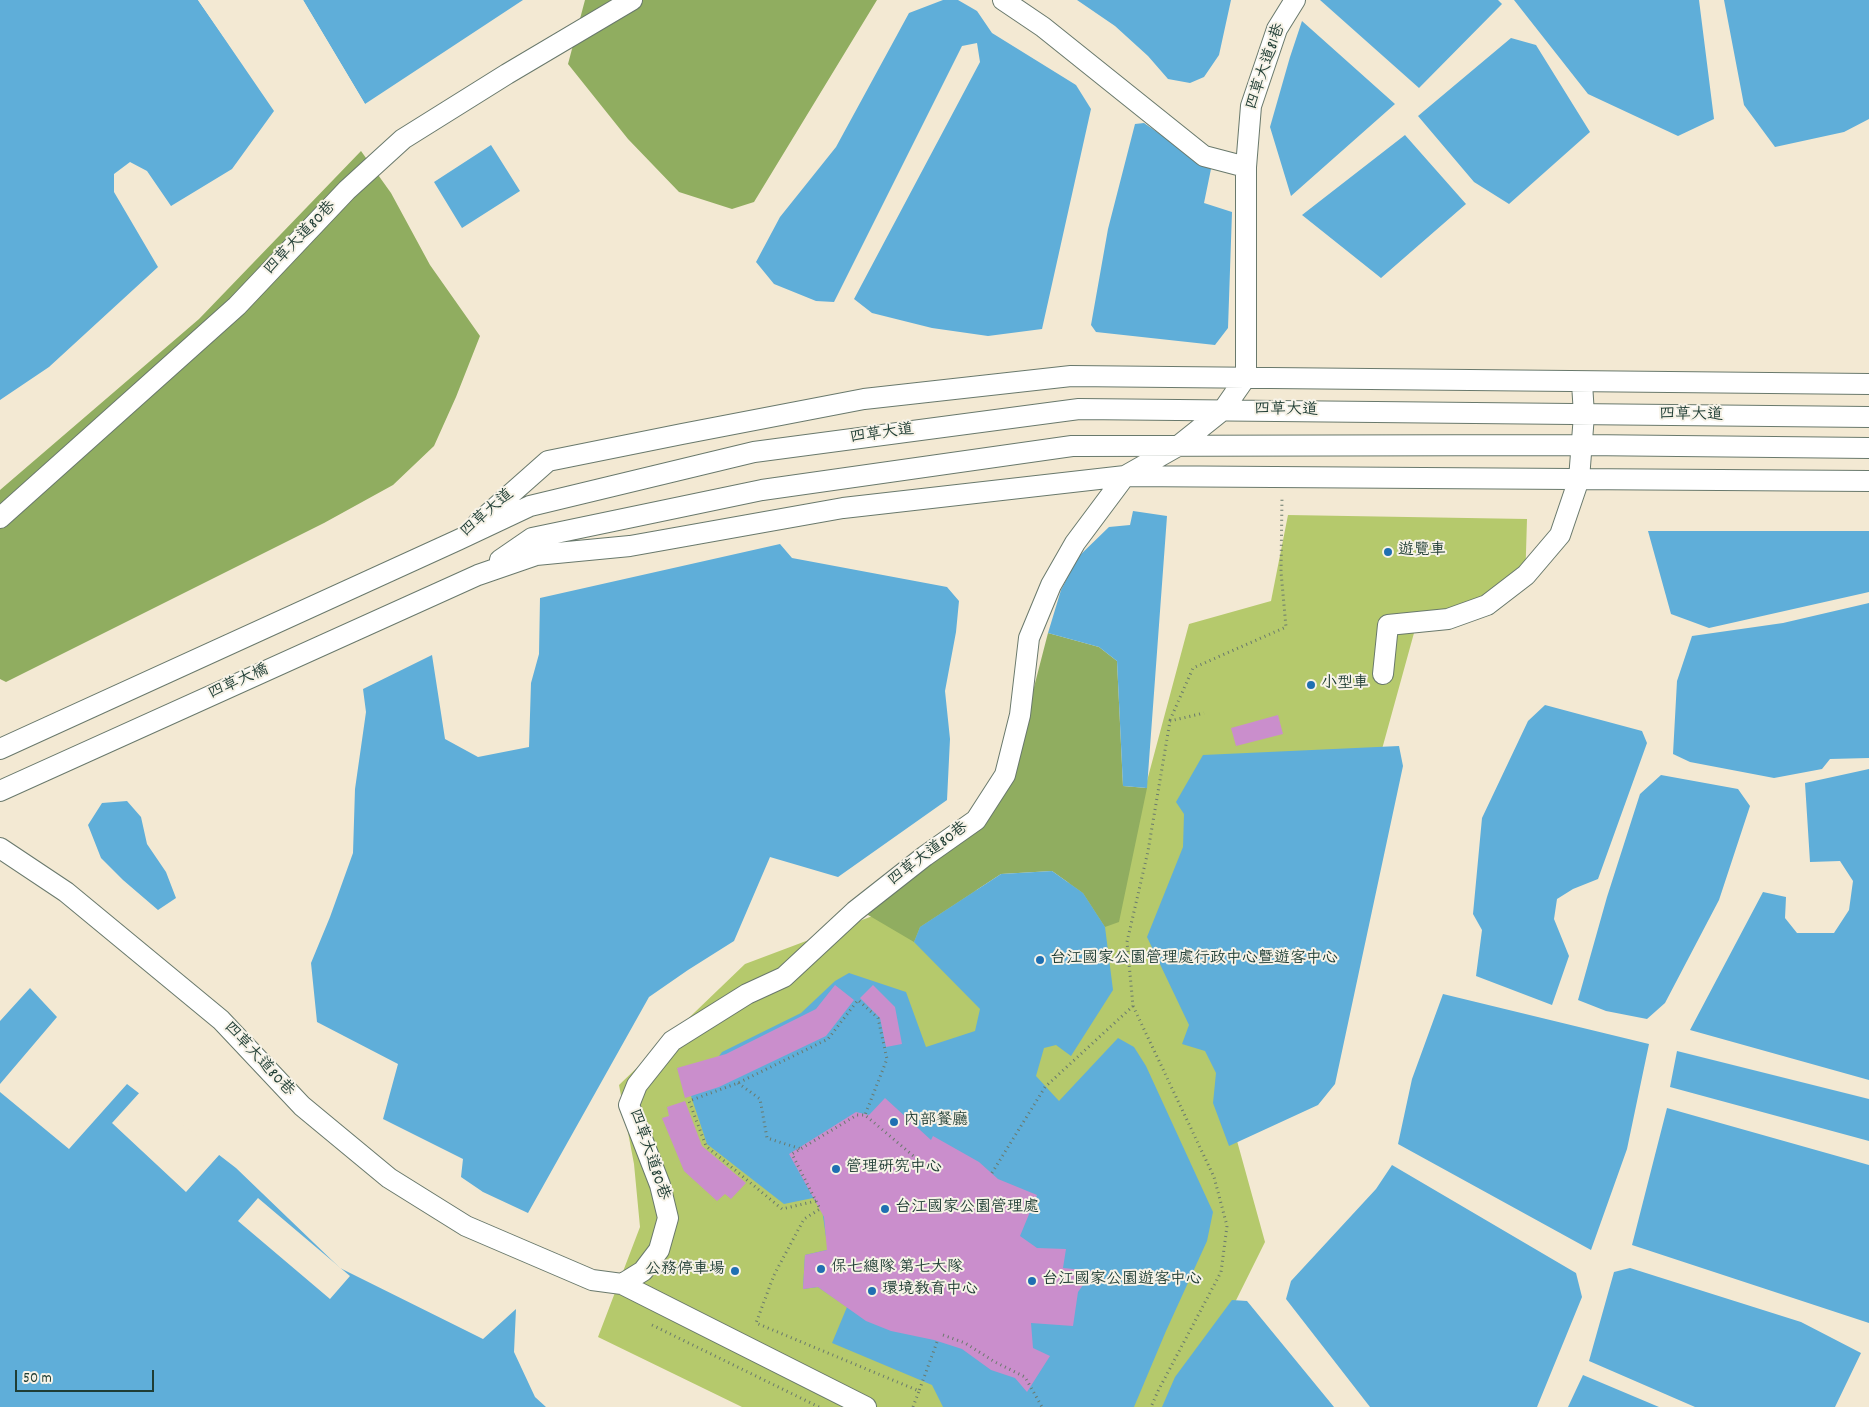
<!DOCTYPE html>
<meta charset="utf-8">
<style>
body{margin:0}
#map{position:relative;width:1869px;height:1407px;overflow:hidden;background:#f3e9d3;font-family:Dekko,sans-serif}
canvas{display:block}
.scale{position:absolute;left:15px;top:1370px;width:139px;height:22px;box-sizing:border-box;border:2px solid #1f3d34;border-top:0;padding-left:6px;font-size:15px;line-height:18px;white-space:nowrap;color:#1f3d34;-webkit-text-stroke:4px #f7f3e8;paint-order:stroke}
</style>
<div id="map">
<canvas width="1869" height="1407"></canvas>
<div class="scale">50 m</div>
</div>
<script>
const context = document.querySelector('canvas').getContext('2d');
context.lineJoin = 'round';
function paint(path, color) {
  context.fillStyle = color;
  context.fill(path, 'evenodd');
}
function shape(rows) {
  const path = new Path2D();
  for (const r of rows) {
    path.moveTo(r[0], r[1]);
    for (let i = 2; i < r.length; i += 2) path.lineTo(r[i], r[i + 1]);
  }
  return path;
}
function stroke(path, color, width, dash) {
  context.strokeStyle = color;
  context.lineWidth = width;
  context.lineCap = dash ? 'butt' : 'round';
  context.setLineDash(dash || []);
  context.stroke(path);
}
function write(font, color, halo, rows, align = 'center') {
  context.font = font + ' Dekko,"LXGW WenKai TC",sans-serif';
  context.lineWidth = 4;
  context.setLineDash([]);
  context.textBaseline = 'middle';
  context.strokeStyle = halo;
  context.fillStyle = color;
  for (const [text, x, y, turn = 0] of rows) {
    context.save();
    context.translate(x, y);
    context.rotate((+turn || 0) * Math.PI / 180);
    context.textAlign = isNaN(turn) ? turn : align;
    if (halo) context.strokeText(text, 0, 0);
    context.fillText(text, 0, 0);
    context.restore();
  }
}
paint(shape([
 [1288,515,1527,519,1525,586,1496,605,1414,633,1325,956,1234,1130,1265,1242,1183,1407,742,1407,598,1337,640,1227,634,1164,619,1085,745,964,931,894,1121,878,1189,624,1271,601]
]), '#b5c96c');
paint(shape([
 [585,0,877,0,754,202,732,209,679,192,628,139,568,64],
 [361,151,391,193,430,265,480,336,456,397,434,446,393,485,324,523,6,682,0,679,0,490,199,319],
 [1048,633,1099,647,1117,661,1123,786,1147,788,1119,922,1105,927,1083,893,1052,871,1001,874,920,927,914,942,863,912,1011,776]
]), '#90ad60');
paint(shape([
 [0,0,198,0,274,111,232,169,171,206,147,171,130,162,114,174,114,192,158,267,49,367,0,400],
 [303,0,523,0,365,104],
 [943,0,958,0,977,11,992,33,1076,85,1091,109,1042,329,988,336,932,328,872,313,854,299,980,62,977,43,962,46,834,302,816,301,774,284,756,262,780,217,836,147,909,13],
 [1077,0,1231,0,1219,55,1204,77,1190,83,1168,79,1148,56,1115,26],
 [1320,0,1498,0,1502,4,1419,88],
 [1514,0,1699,0,1714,119,1678,136,1588,94],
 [1724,0,1869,0,1869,119,1844,132,1775,147,1744,105],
 [1302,21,1395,104,1291,196,1270,127,1290,57],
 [1511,38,1536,45,1590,132,1509,204,1474,182,1418,116],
 [1144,123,1211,169,1204,203,1232,212,1228,328,1215,345,1096,332,1091,325,1108,229,1135,124],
 [1405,135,1466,204,1381,278,1302,215],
 [491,145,520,191,462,228,434,182],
 [1133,511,1167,516,1147,788,1123,786,1117,661,1099,647,1048,633,1061,590,1078,557,1109,527,1130,525],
 [1648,531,1869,531,1869,592,1709,628,1671,614],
 [780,544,792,558,947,587,959,601,956,632,945,691,950,739,947,800,838,877,770,857,734,941,688,970,649,997,528,1213,483,1192,461,1177,463,1159,383,1119,398,1064,317,1022,311,963,330,917,353,853,355,789,366,712,363,689,432,655,445,739,478,757,529,747,531,683,539,654,540,598],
 [1869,603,1869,758,1830,759,1822,769,1774,778,1690,762,1673,754,1677,681,1692,636,1783,623],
 [1545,705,1642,731,1647,743,1598,879,1573,889,1557,899,1554,919,1569,956,1552,1005,1476,976,1482,930,1473,914,1482,818,1528,721],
 [1399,746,1403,766,1335,1084,1318,1105,1229,1146,1213,1103,1216,1073,1205,1051,1182,1044,1189,1025,1147,937,1183,847,1184,814,1176,802,1203,755],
 [1869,769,1869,1080,1690,1030,1763,892,1786,897,1785,918,1797,933,1834,933,1849,910,1853,881,1840,861,1810,862,1805,783],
 [1661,775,1738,789,1750,806,1719,900,1665,1003,1647,1019,1606,1011,1578,1000,1607,897,1640,794],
 [127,801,141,817,147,844,166,872,176,898,158,910,123,880,101,858,88,825,102,803],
 [1052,871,1083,893,1105,927,1113,990,1071,1056,1056,1045,1044,1048,1036,1076,1059,1101,1118,1038,1134,1047,1146,1066,1213,1212,1207,1241,1166,1331,1134,1407,943,1407,932,1385,832,1343,847,1307,818,1287,803,1289,805,1255,844,1246,847,1239,826,1237,821,1202,817,1204,813,1198,784,1204,707,1144,691,1096,722,1052,801,1013,835,981,849,973,906,992,926,1047,975,1031,980,1009,914,942,920,927,1001,874],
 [30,988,57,1017,0,1084,0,1021],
 [1443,994,1649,1044,1627,1149,1591,1250,1398,1144,1412,1079],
 [1677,1051,1869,1099,1869,1141,1670,1087],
 [127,1084,236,1168,340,1268,483,1339,516,1309,514,1352,535,1397,546,1407,0,1407,0,1092,69,1149],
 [1667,1108,1869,1165,1869,1323,1632,1245],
 [1392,1165,1576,1273,1582,1297,1537,1407,1370,1407,1286,1299,1291,1281,1376,1189],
 [1630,1268,1801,1322,1861,1353,1835,1407,1695,1407,1589,1361,1614,1272],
 [1232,1300,1247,1301,1334,1407,1162,1407,1175,1377],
 [1583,1375,1659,1407,1568,1407]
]), '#5faed9');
paint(shape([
 [198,0,201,0,276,110,277,113],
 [300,0,303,0,365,104,363,105],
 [141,1091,220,1154,186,1192,112,1123],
 [258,1198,350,1276,330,1299,238,1221]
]), '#f3e9d3');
paint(shape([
 [1278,715,1283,734,1236,746,1231,728],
 [835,985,854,1000,826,1036,719,1087,685,1098,677,1068,726,1054,816,1009],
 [873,985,895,1007,902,1044,886,1047,880,1018,860,998],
 [885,1098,931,1140,933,1136,979,1162,998,1179,1037,1195,1020,1236,1037,1248,1066,1249,1063,1268,1093,1271,1078,1292,1073,1326,1031,1323,1033,1348,1050,1356,1027,1392,1015,1378,991,1370,962,1349,934,1340,891,1331,866,1321,818,1287,803,1289,805,1255,827,1250,824,1217,789,1154,856,1112,869,1115],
 [685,1101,702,1146,746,1183,731,1199,725,1194,717,1201,684,1171,662,1118,669,1116,667,1107]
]), '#ca8ecc');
const minor = shape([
 [1003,0,1043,27,1204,156,1246,167],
 [0,518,237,306,347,190,403,139,507,74,632,0],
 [478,523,548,461,682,434,864,399,1071,376,1869,384],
 [500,560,532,538,762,490,1072,446,1583,445,1869,448],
 [1383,674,1388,625,1448,619,1487,605,1526,575,1560,535,1579,479,1584,415,1582,383],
 [0,749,458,540,530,506,754,452,1079,409,1869,417],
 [0,791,478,575,536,555,630,546,843,508,1125,476,1869,481],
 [0,848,66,892,221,1020,302,1106,389,1178,466,1226,592,1280,622,1284,643,1271,659,1250,668,1218,660,1185,629,1105,637,1085,672,1041,747,994,784,977,855,911,925,856,976,820,1005,775,1020,715,1029,638,1051,585,1075,543,1125,476,1178,446,1223,410,1246,377,1246,167,1251,106,1277,29,1295,0],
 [622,1284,866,1407]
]);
stroke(minor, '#69796c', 22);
stroke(shape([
 [1170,720,1193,668,1286,627,1281,572,1282,497],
 [1133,1006,1214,1177,1227,1226,1221,1272,1158,1391,1151,1407],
 [738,1083,760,1099,767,1138,801,1149],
 [917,1159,865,1115,857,1115,792,1154,820,1209,804,1219,774,1275,756,1323,919,1391,937,1342],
 [992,1173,1045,1087,1133,1006,1127,942,1148,851,1170,721,1204,713],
 [816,1201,782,1209,706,1146,689,1101,738,1083,828,1039,858,1000,878,1018,887,1059,865,1115],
 [652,1325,819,1407],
 [943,1335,965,1343,995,1362,1025,1377,1042,1407],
 [913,1407,919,1391]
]), '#69796c', 3, [1, 4]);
stroke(minor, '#fff', 20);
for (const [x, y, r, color] of [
 [1388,552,5,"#1f6fb2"],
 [1311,685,5,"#1f6fb2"],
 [1040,960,5,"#1f6fb2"],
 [894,1122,5,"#1f6fb2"],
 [836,1169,5,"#1f6fb2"],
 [885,1209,5,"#1f6fb2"],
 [821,1269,5,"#1f6fb2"],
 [735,1271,5,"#1f6fb2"],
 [1032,1281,5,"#1f6fb2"],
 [872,1291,5,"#1f6fb2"]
]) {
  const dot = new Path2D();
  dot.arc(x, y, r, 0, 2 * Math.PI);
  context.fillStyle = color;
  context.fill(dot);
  stroke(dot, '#f7f3e8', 2);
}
write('16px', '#1f3d34', '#f7f3e8', [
 ["四草大道81巷",1267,67,-71],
 ["四草大道80巷",301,239,-46],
 ["四草大道",1286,411,1],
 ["四草大道",1691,416,1],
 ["四草大道",882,435,-8],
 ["四草大道",488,514,-41],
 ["四草大橋",239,683,-24],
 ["四草大道80巷",929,855,-37],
 ["四草大道80巷",258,1060,47],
 ["四草大道80巷",648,1155,71]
]);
write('16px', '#1f3d34', '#f7f3e8', [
 ["遊覽車",1398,552],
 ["小型車",1321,685],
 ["台江國家公園管理處行政中心暨遊客中心",1050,960],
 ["內部餐廳",904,1122],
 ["管理研究中心",846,1169],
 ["台江國家公園管理處",895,1209],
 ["保七總隊 第七大隊",831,1269],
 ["公務停車場",725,1271,"right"],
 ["台江國家公園遊客中心",1042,1281],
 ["環境教育中心",882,1291]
], 'left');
</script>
